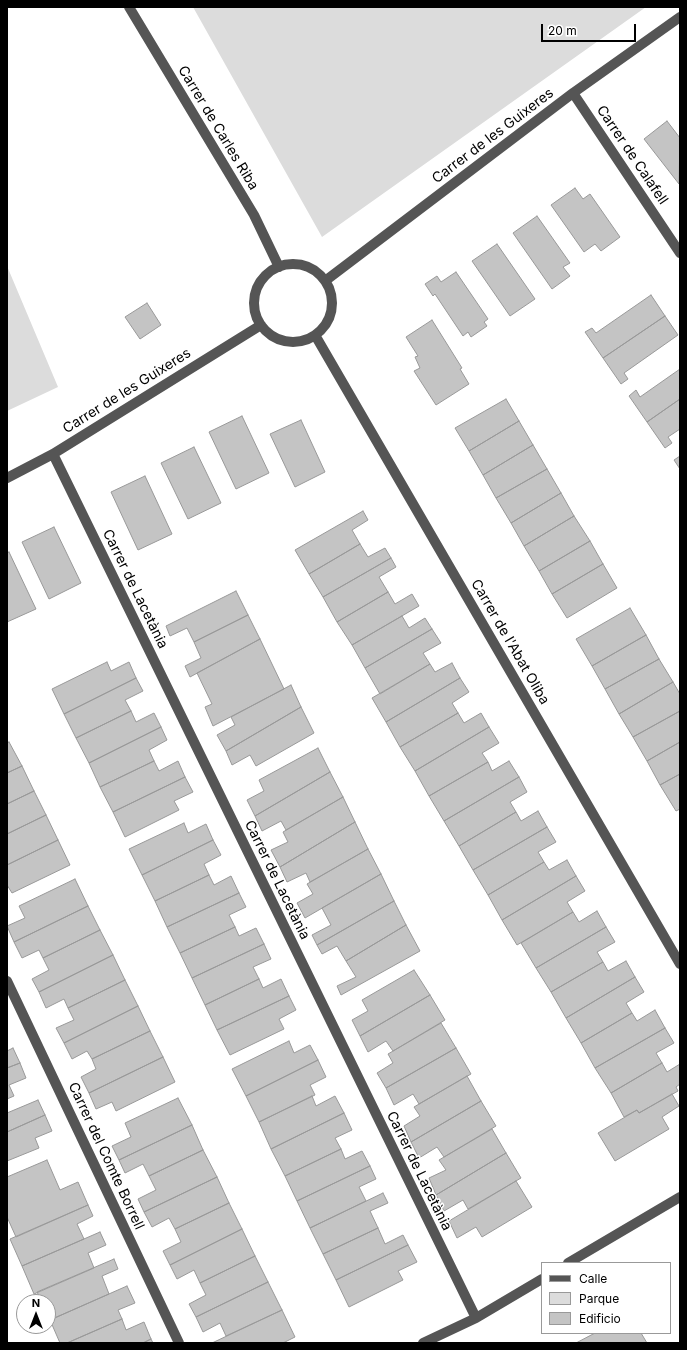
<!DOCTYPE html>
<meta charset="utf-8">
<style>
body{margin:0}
#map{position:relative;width:687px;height:1350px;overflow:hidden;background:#fff;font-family:Inter,sans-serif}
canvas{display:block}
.frame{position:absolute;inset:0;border:8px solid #000;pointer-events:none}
.legend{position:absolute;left:541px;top:1262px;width:130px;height:72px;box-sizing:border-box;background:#fff;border:1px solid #999;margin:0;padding:5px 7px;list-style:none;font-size:12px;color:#000}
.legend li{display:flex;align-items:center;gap:8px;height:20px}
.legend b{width:20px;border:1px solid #999}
.north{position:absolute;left:16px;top:1294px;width:40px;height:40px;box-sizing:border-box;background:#fff;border:1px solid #999;border-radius:50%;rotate:0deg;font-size:11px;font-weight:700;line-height:16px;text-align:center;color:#000}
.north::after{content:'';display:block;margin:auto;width:14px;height:18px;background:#000;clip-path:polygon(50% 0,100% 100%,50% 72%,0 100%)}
.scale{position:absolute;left:541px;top:24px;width:95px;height:18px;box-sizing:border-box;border:2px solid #000;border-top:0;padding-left:5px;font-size:12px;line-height:14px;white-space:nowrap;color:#000;-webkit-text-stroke:3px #fff;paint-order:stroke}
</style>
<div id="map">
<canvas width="687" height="1350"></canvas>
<div class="frame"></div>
<ul class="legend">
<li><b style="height:5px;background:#555"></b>Calle</li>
<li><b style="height:11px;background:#dcdcdc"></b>Parque</li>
<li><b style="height:11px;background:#c4c4c4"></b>Edificio</li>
</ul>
<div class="north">N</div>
<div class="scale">20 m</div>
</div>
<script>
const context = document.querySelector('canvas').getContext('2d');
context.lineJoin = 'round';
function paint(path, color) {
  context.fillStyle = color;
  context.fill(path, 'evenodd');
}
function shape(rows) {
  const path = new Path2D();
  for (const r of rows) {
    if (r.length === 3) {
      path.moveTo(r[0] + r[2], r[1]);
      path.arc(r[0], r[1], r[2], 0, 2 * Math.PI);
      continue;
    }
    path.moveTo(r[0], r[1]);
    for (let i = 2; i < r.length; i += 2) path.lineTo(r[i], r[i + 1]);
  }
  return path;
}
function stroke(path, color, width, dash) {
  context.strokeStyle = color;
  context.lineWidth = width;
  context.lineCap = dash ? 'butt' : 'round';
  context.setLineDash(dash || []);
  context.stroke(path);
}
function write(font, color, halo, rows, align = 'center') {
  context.font = font + ' Inter,sans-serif';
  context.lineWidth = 3;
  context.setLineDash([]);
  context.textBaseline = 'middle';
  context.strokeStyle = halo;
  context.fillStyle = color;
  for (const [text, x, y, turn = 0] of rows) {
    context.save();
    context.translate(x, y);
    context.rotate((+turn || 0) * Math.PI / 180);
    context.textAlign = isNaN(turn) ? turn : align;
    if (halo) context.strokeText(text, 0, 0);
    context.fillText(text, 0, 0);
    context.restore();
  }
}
paint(shape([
 [193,7,646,7,322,237],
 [7,266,58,387,7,411]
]), '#dcdcdc');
const building = shape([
 [667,121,680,138,679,184,644,139,667,121],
 [575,188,583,199,590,194,620,237,601,251,595,244,584,252,551,205,575,188],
 [537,216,570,263,563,267,570,276,552,289,513,233,537,216],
 [497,244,535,299,510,316,472,261,497,244],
 [456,272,488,319,484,322,487,326,471,337,468,332,463,336,435,294,433,296,425,284,437,276,441,282,456,272],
 [651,295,665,316,603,358,585,332,592,328,596,333,651,295],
 [147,303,161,325,140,339,125,317,147,303],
 [665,316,678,335,624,373,628,379,621,384,603,358,665,316],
 [432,320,462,368,460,369,469,384,436,405,414,371,420,368,415,357,418,356,406,337,432,320],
 [680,369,680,399,647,422,629,396,636,390,640,397,680,369],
 [506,399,519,421,469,451,455,428,506,399],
 [680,399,680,429,668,437,672,443,665,448,647,422,680,399],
 [242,416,269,473,236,489,209,432,242,416],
 [301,420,325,472,295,487,270,434,301,420],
 [519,421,533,445,483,475,469,451,519,421],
 [533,445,547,469,496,498,483,475,533,445],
 [194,447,221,503,188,519,161,463,194,447],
 [680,456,680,469,674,460,680,456],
 [547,469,561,493,511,523,496,498,547,469],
 [145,476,172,534,138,550,111,492,145,476],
 [561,493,574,516,524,546,511,523,561,493],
 [363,511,368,520,352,530,360,544,309,574,295,550,363,511],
 [574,516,590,541,539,571,524,546,574,516],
 [54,527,81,583,49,599,22,542,54,527],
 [590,541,603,564,552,594,539,571,590,541],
 [360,544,368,557,385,548,391,558,323,597,309,574,360,544],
 [9,552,36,609,7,622,7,553,9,552],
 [391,558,396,567,379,577,388,592,337,622,323,597,391,558],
 [603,564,617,588,567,618,552,594,603,564],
 [236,591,248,615,194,642,187,628,170,636,166,626,236,591],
 [388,592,395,604,412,594,419,606,352,645,337,622,388,592],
 [630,608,646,635,592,666,576,639,630,608],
 [248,615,260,639,190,677,185,666,201,658,194,642,248,615],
 [402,616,409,628,425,618,432,629,365,668,352,645,402,616],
 [432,629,441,643,423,653,430,664,380,694,365,668,432,629],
 [646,635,659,659,605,689,592,666,646,635],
 [260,639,284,689,213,726,205,707,212,704,197,673,260,639],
 [659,659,673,682,619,714,605,689,659,659],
 [107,662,111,671,129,662,136,678,64,714,52,689,107,662],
 [452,663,460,678,386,722,372,698,430,664,435,672,452,663],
 [136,678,143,691,125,700,131,711,76,738,64,714,136,678],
 [460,678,469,692,452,703,458,713,400,747,386,722,460,678],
 [673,682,680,694,680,711,633,737,619,714,673,682],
 [291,685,301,707,226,751,217,735,235,725,231,717,291,685],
 [301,707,314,733,256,766,250,755,232,765,226,751,301,707],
 [131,711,136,722,154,713,161,727,89,763,76,738,131,711],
 [680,711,680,742,647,761,633,737,680,711],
 [458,713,464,723,481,713,489,727,415,771,400,747,458,713],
 [161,727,167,740,149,750,154,761,100,787,89,763,161,727],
 [489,727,499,743,482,753,488,762,429,796,415,771,489,727],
 [9,742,22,766,7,773,7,743,9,742],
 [680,742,680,774,660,785,647,761,680,742],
 [318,748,330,772,255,816,247,800,264,791,259,780,318,748],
 [154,761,159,771,178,761,185,777,113,812,100,787,154,761],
 [509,761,519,777,444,821,429,796,488,762,492,771,509,761],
 [22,766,34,791,7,804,7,773,22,766],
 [330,772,343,797,286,830,281,821,262,831,255,816,330,772],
 [680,774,680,809,676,811,660,785,680,774],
 [185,777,193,792,174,801,179,810,125,837,113,812,185,777],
 [519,777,527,792,510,802,516,812,459,846,444,821,519,777],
 [34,791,46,815,7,834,7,804,34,791],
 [343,797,355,822,280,867,271,850,288,842,283,832,343,797],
 [538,811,547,827,473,870,459,846,516,812,521,821,538,811],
 [46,815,58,840,7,865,7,834,46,815],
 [355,822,368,849,310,882,306,873,287,882,280,867,355,822],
 [184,823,188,833,206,824,213,840,142,875,129,849,184,823],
 [547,827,556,842,538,852,544,862,488,895,473,870,547,827],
 [58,840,70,865,12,893,7,885,7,865,58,840],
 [213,840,221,855,204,864,209,875,155,901,142,875,213,840],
 [368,849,381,874,305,918,297,903,313,894,307,884,368,849],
 [567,860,576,876,502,920,488,895,544,862,549,870,567,860],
 [381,874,394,901,317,945,312,935,331,925,322,908,381,874],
 [209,875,214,885,231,876,239,893,167,927,155,901,209,875],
 [576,876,585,891,567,902,573,912,517,945,502,920,576,876],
 [75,879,88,906,14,942,7,926,25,918,19,906,75,879],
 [239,893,246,907,229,915,235,927,180,953,167,927,239,893],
 [394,901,406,925,346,961,337,946,322,954,317,945,394,901],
 [88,906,100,930,43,958,39,950,22,958,14,942,88,906],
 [597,911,606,927,536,968,521,943,573,912,579,922,597,911],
 [406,925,420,951,341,995,337,986,356,977,346,961,406,925],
 [235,927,239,936,256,928,264,944,192,978,180,953,235,927],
 [606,927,615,942,597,952,603,962,551,992,536,968,606,927],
 [100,930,113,955,39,992,32,979,49,970,43,958,100,930],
 [264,944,271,959,253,967,259,979,205,1005,192,978,264,944],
 [113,955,125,980,68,1008,64,999,46,1008,39,992,113,955],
 [626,961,635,977,566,1018,551,992,603,962,608,971,626,961],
 [414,970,430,995,360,1036,352,1020,368,1011,362,1000,414,970],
 [635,977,644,992,626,1003,632,1013,581,1043,566,1018,635,977],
 [259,979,263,988,281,979,289,996,217,1030,205,1005,259,979],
 [125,980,138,1006,64,1043,56,1028,74,1020,68,1008,125,980],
 [430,995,445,1020,393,1051,386,1041,368,1052,360,1036,430,995],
 [289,996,296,1010,279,1019,284,1029,230,1055,217,1030,289,996],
 [138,1006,150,1031,92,1059,87,1051,72,1059,64,1043,138,1006],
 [655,1010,665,1028,595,1068,581,1043,632,1013,637,1021,655,1010],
 [441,1023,456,1048,386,1088,377,1073,393,1063,388,1054,441,1023],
 [665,1028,674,1043,656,1053,662,1063,611,1093,595,1068,665,1028],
 [150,1031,163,1057,89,1093,81,1077,96,1069,92,1059,150,1031],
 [289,1041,294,1053,310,1045,318,1060,246,1096,232,1069,289,1041],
 [13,1048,20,1063,7,1068,7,1051,13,1048],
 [456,1048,471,1074,419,1104,413,1094,394,1105,386,1088,456,1048],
 [163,1057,175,1082,116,1111,112,1102,96,1109,89,1093,163,1057],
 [318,1060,326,1077,310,1085,315,1095,259,1122,246,1096,318,1060],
 [20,1063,26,1078,9,1085,14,1096,7,1099,7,1068,20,1063],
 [662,1063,667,1072,680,1064,680,1084,676,1087,678,1091,639,1113,637,1110,624,1117,611,1093,662,1063],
 [467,1076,481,1101,411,1142,404,1126,420,1116,414,1107,467,1076],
 [672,1094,679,1106,662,1117,669,1129,615,1161,598,1133,637,1110,639,1113,672,1094],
 [312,1096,316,1106,335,1096,344,1113,271,1149,259,1122,312,1096],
 [178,1098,192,1125,119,1160,112,1146,131,1137,125,1123,178,1098],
 [38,1100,45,1115,7,1132,7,1113,38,1100],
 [481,1101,496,1126,444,1157,437,1147,419,1158,411,1142,481,1101],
 [344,1113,352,1130,335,1138,341,1149,285,1176,271,1149,344,1113],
 [45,1115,52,1131,35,1138,39,1148,7,1161,7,1132,45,1115],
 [192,1125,203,1150,149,1176,143,1164,125,1173,119,1160,192,1125],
 [492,1129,506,1153,436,1195,429,1178,446,1170,439,1160,492,1129],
 [341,1149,345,1159,362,1151,370,1166,297,1201,285,1176,341,1149],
 [203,1150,217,1177,144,1212,138,1199,156,1190,149,1176,203,1150],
 [506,1153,521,1178,468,1209,463,1200,444,1211,436,1195,506,1153],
 [47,1160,60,1190,78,1182,88,1205,16,1237,7,1217,7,1177,47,1160],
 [370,1166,376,1179,359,1187,366,1201,310,1228,297,1201,370,1166],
 [217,1177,229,1203,175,1229,169,1218,152,1227,144,1212,217,1177],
 [516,1181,532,1207,482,1237,476,1227,457,1238,449,1221,516,1181],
 [383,1193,388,1203,370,1211,378,1228,323,1254,310,1228,383,1193],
 [229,1203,242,1229,170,1265,163,1251,181,1242,175,1229,229,1203],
 [88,1205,93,1216,77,1224,84,1239,22,1266,10,1239,88,1205],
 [378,1228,385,1244,403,1235,408,1245,336,1280,323,1254,378,1228],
 [242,1229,255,1256,200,1283,194,1270,177,1279,170,1265,242,1229],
 [100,1232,106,1245,88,1253,94,1268,34,1294,22,1266,100,1232],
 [408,1245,417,1262,398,1271,403,1280,349,1307,336,1280,408,1245],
 [255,1256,268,1282,196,1317,189,1304,206,1295,200,1283,255,1256],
 [114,1259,118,1269,102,1276,109,1294,50,1320,48,1302,42,1302,37,1292,114,1259],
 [268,1282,282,1310,226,1336,220,1323,203,1332,196,1317,268,1282],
 [127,1286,135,1303,118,1310,122,1319,67,1343,60,1343,50,1320,127,1286],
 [282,1310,295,1337,283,1343,212,1343,282,1310],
 [122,1319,126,1330,144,1322,151,1339,143,1343,67,1343,122,1319],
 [595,1333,641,1333,647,1343,576,1343,595,1333],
 [151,1339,153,1343,143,1343,151,1339]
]);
paint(building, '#c4c4c4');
stroke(building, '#999', 1);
stroke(shape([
 [129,7,254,215,279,267],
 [573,93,680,253],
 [293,303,39],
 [325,281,573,93,680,17],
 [315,335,680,964],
 [53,454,476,1318],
 [7,478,53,454,261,325],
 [7,981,179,1343],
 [568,1263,680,1197],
 [423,1343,476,1318,542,1279]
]), '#555', 10);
write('14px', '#000', '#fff', [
 ["Carrer de Carles Riba",218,128,59],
 ["Carrer de les Guixeres",493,136,-37],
 ["Carrer de Calafell",632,155,56],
 ["Carrer de les Guixeres",127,391,-32],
 ["Carrer de Lacetània",135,589,64],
 ["Carrer de l'Abat Oliba",510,642,60],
 ["Carrer de Lacetània",277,880,64],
 ["Carrer del Comte Borrell",106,1156,65],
 ["Carrer de Lacetània",419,1171,64]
]);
</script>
